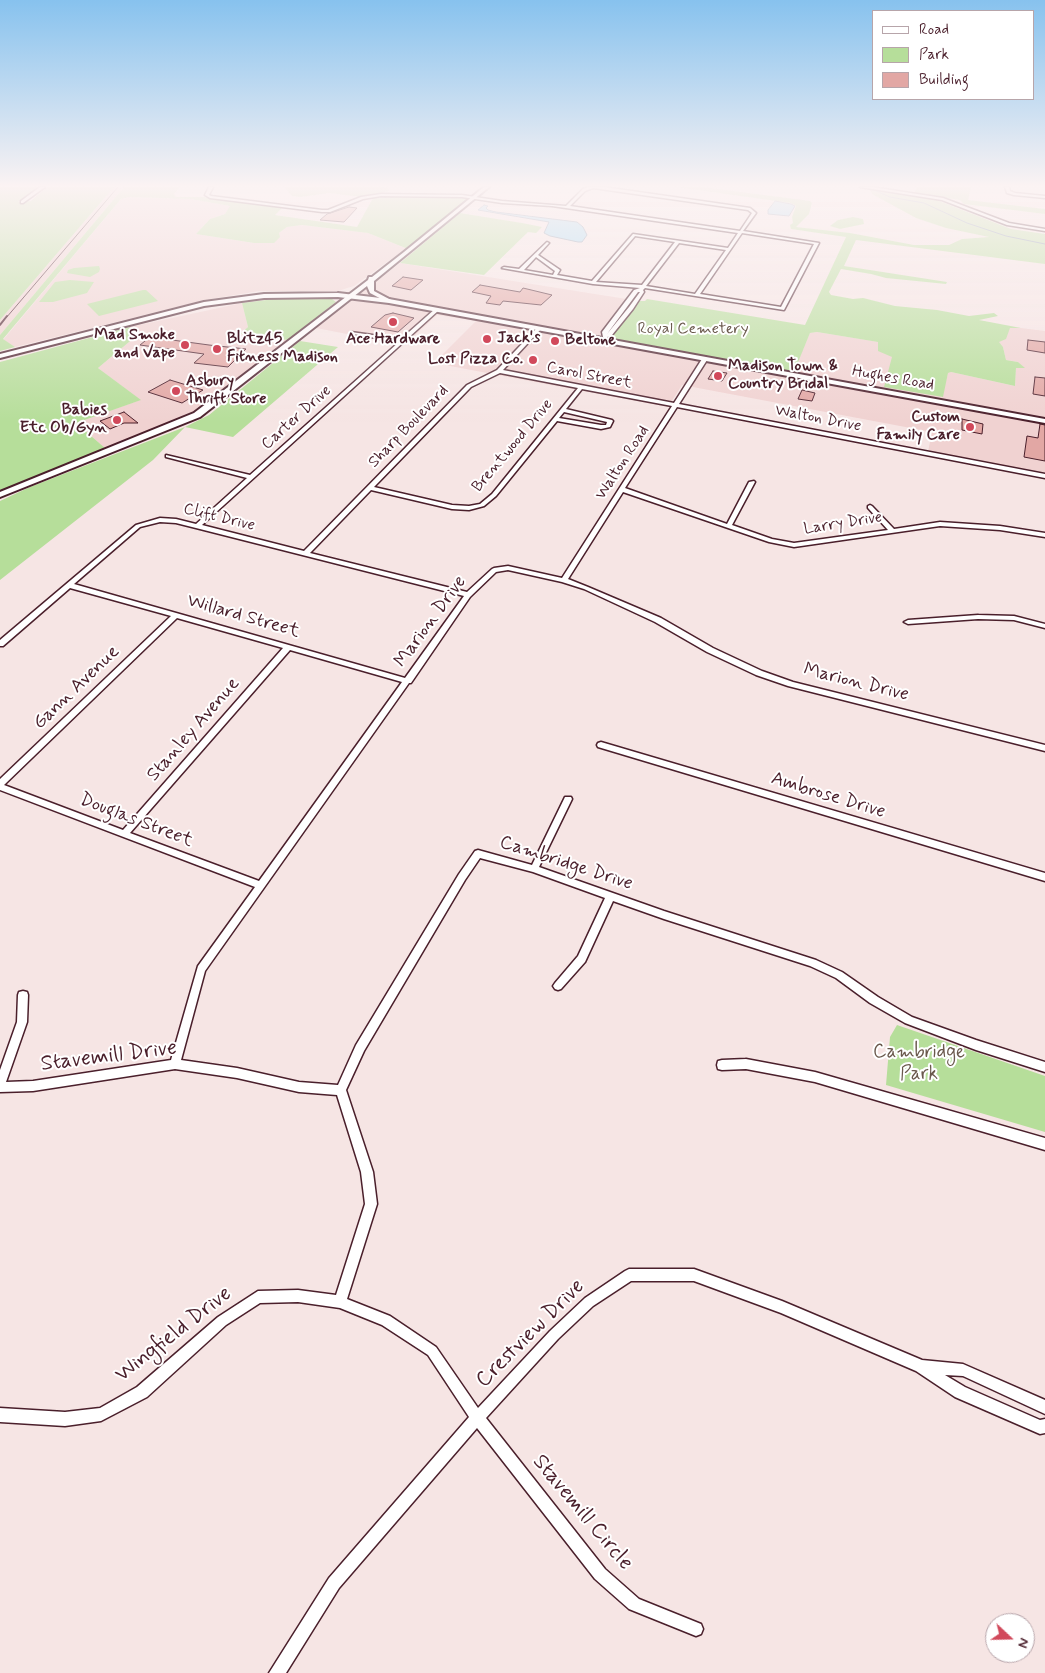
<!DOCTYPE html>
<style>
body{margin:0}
#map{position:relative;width:1045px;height:1673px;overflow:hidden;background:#f6e5e4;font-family:Mynerve,sans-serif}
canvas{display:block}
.legend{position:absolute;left:872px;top:10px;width:162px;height:90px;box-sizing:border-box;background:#fff;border:1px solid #b7a5aa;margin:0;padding:6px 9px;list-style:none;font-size:15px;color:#4a1f2b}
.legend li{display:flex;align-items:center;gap:10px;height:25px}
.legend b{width:25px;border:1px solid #b7a5aa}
.north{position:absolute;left:985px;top:1613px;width:50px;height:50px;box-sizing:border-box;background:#fff;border:1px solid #b7a5aa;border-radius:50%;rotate:111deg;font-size:14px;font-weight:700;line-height:20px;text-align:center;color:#4a1f2b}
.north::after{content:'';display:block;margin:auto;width:18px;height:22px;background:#d1495b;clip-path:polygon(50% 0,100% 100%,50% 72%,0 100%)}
</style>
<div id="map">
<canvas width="1045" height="1673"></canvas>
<ul class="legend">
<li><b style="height:6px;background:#fff"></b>Road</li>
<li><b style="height:14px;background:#b6de9a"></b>Park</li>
<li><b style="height:14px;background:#e2a7a4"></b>Building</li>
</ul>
<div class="north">N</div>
</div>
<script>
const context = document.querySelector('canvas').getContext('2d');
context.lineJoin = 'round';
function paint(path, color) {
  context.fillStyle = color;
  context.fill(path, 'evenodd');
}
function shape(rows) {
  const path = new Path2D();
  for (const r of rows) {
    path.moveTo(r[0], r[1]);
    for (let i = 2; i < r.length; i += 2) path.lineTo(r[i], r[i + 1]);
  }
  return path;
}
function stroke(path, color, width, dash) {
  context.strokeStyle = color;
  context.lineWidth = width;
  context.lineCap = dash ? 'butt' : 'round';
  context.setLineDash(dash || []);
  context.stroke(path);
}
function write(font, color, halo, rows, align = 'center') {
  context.font = font + ' Mynerve,sans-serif';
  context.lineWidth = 4;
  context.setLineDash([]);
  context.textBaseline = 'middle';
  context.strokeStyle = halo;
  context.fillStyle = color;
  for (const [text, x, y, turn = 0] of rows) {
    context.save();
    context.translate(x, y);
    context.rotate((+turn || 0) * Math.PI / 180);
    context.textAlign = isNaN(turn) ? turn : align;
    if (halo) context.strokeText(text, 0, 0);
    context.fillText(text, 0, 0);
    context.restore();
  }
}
paint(shape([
 [114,187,124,187,0,335,0,320],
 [129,197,191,199,231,206,225,214,210,219,196,234,254,243,279,233,287,227,302,225,368,233,408,249,390,260,354,286,338,291,259,291,205,300,15,347,3,340,121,199],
 [400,263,639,301,612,338,793,372,810,333,817,332,879,342,892,357,942,397,948,373,951,372,1015,386,1016,368,1024,368,1018,362,1006,360,1003,347,998,342,1010,328,1021,328,1045,331,1045,475,928,452,932,432,682,385,668,407,434,363,476,321,437,315,404,345,316,328],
 [242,303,248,327,241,334,288,340,200,409,182,419,105,448,76,423,140,400,98,368,135,337,130,327]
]), '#f0d2d1');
paint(shape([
 [0,187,39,187,18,202,31,201,47,187,114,187,0,320],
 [124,187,180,187,174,194,176,197,203,197,281,207,281,209,275,215,357,227,373,198,414,196,469,198,408,249,368,233,302,225,287,227,279,233,280,237,274,243,254,243,196,234,210,219,225,214,230,206,191,199,129,197,121,199,3,339,15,347,0,351,0,335],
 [284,187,382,187,388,188,389,191,361,197,329,193,300,197,292,196],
 [676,187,703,187,810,201,812,203,809,214,796,227,850,233,914,245,949,245,962,239,989,237,946,228,916,218,872,194,870,189,912,194,934,199,1011,229,1045,234,1045,264,856,240,844,266,947,282,946,284,886,278,871,274,841,269,829,292,831,295,853,299,863,298,895,306,937,310,969,316,994,313,998,316,979,320,1021,328,1010,328,1006,339,999,342,1003,347,1006,360,1018,362,1025,368,1016,368,1015,386,951,372,948,373,943,397,884,387,892,357,878,351,878,342,817,332,810,333,794,372,611,338,639,301,645,301,647,299,805,325,846,237,791,229,790,225,793,223,792,217,796,206,791,203],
 [917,187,971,187,968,200,1045,209,1045,214,964,204,960,200,914,193],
 [460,213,522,223,542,227,536,233,528,232,484,275,400,263],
 [853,217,863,219,864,224,840,229,830,226,838,220],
 [99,266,100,269,99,272,90,277,67,273,68,270,74,268],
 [70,280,94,282,87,293,53,302,39,302,55,282],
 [143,290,146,290,158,301,99,316,87,304],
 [307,298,332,299,336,302,288,340,240,334,248,327,242,303,274,299],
 [130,327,135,337,98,368,141,400,76,423,105,448,0,491,0,362],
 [300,341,338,347,233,437,185,427,153,460,0,580,0,501,30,487,185,427,209,415],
 [897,1025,1045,1076,1045,1132,886,1085,890,1037]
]), '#b6de9a');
const water = shape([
 [775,201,791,204,795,206,789,216,768,214,768,210,775,201],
 [484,205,488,206,486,208,488,210,496,212,577,222,583,227,587,235,582,242,578,242,550,236,544,233,549,222,478,210,484,205]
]);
paint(water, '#96d8f8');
stroke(water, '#788ea6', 1);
stroke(shape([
 [876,191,890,197,924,203,967,223,1006,236,1045,244]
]), '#788ea6', 1);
const building = shape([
 [349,207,357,208,344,222,320,220,327,214,349,207],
 [403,277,423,280,411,290,392,286,403,277],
 [480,285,520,292,523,288,552,295,541,305,503,301,500,305,486,303,491,296,472,292,480,285],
 [393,313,414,318,398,332,371,327,385,315,393,313],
 [150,337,209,345,246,349,228,367,194,363,204,354,140,345,150,337],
 [1028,340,1045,342,1045,353,1027,350,1028,340],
 [713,371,727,373,722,381,708,379,713,371],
 [1035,377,1045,378,1045,396,1033,394,1035,377],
 [170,380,203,390,182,403,148,392,170,380],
 [802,390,815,393,812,401,798,399,802,390],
 [124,412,138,423,124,423,110,429,100,421,124,412],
 [962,419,983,424,982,434,962,430,962,419],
 [1040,424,1045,425,1045,461,1024,457,1027,436,1038,438,1040,424]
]);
paint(building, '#e2a7a4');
stroke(building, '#4a1f2b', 1);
const minor = shape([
 [40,187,45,187,23,203,21,203,21,201,40,187],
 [209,187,213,187,209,195,211,196,322,210,328,210,361,197,381,194,462,195,502,201,566,206,583,189,588,187,604,187,750,208,756,213,743,231,819,243,784,310,645,288,643,290,644,292,633,309,612,335,605,338,603,337,602,332,634,290,640,288,593,284,502,268,504,267,519,269,547,242,549,243,538,255,560,270,557,275,592,281,633,234,728,248,738,233,552,206,502,203,462,197,381,196,363,199,330,212,322,212,210,198,205,195,209,187],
 [593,188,748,210,752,213,740,231,570,206,585,191,593,188],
 [742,233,814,244,781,307,700,294,742,233],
 [635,236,675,242,642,285,596,282,635,236],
 [679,243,726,250,695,294,646,286,679,243],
 [536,257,555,271,553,275,524,270,536,257],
 [638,292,640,292,629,307,607,334,638,292],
 [860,187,872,187,943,198,1009,223,1045,229,1045,231,1007,225,942,200,860,187],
 [1005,187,1009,187,1010,191,1015,193,1045,196,1045,198,1014,195,1007,193,1005,187],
 [435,309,439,310,202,525,304,551,467,385,497,370,537,328,541,329,503,370,674,403,702,359,706,359,707,360,679,404,1045,474,1045,478,677,407,625,488,727,524,749,482,754,481,755,482,732,525,772,539,794,543,888,530,868,508,868,506,870,505,872,506,894,529,940,522,1000,526,1045,533,1045,537,1000,530,940,526,794,547,769,542,623,492,568,579,588,587,661,618,713,648,762,671,793,682,1045,745,1045,751,788,686,756,675,707,652,655,622,584,589,562,582,508,570,496,572,470,597,411,683,409,683,205,971,181,1060,237,1068,299,1082,338,1085,356,1045,459,874,475,851,478,850,532,865,565,797,571,797,572,799,539,867,664,911,816,960,842,972,878,997,912,1017,976,1040,1045,1062,1045,1072,976,1050,905,1023,870,1003,836,978,810,966,664,919,613,901,585,962,561,989,558,990,555,989,553,986,555,983,578,956,605,898,533,872,480,858,465,880,364,1051,346,1090,373,1172,377,1204,347,1299,390,1316,436,1347,478,1408,550,1331,585,1298,625,1271,629,1269,694,1269,782,1301,922,1360,963,1364,1045,1400,1045,1414,963,1376,945,1375,965,1387,1040,1420,1045,1419,1045,1433,1040,1434,955,1397,916,1371,781,1313,694,1281,631,1281,593,1306,558,1339,486,1418,605,1569,639,1599,701,1624,703,1629,701,1634,696,1636,629,1609,595,1579,477,1428,339,1588,286,1673,269,1673,329,1578,469,1417,428,1355,382,1325,340,1308,298,1302,260,1303,226,1325,147,1397,101,1421,65,1426,0,1422,0,1408,65,1412,100,1408,137,1387,218,1317,258,1291,298,1290,336,1295,365,1204,361,1172,337,1095,299,1092,237,1078,175,1069,33,1091,0,1092,0,1070,17,1022,18,995,19,992,23,991,27,992,28,995,27,1022,6,1082,33,1081,171,1060,198,966,255,887,0,790,0,779,171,616,70,588,3,646,0,646,0,640,136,525,160,518,176,519,196,524,247,478,166,457,166,455,250,475,399,342,353,334,351,334,351,332,401,339,435,309],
 [500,373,578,388,492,494,480,504,469,506,452,505,374,487,471,387,500,373],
 [582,389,672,406,562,578,508,566,494,568,492,569,467,592,310,553,371,490,452,509,469,510,484,506,496,496,557,421,601,429,610,427,613,421,612,420,566,409,582,389],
 [564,412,607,422,606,425,601,425,559,418,564,412],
 [160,522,176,523,196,528,464,596,405,678,74,584,140,527,160,522],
 [177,618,283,648,123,830,4,785,177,618],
 [290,650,402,682,259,881,130,833,290,650],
 [978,615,1014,616,1045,624,1045,628,1014,620,978,619,908,624,904,622,908,620,978,615],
 [601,742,1045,873,1045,881,598,747,597,745,598,743,601,742],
 [746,1059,815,1072,1045,1138,1045,1150,815,1082,746,1069,722,1070,718,1069,717,1065,718,1061,722,1060,746,1059]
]);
const tertiary = shape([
 [484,187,489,187,374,281,374,291,391,300,391,302,387,302,370,293,367,286,200,417,0,497,0,492,194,413,368,280,369,277,372,277,404,252,484,187]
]);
const secondary = shape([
 [338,293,389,299,1045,419,1045,423,389,303,338,297,264,298,204,306,0,358,0,354,204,302,264,294,338,293]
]);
stroke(minor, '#4a1f2b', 3);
stroke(tertiary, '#4a1f2b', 4);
stroke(secondary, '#4a1f2b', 4);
paint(minor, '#fff');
paint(tertiary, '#fff');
paint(secondary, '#fff');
stroke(shape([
 [6,318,118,187]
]), '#4a1f2b', 1);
stroke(shape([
 [0,325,7,316]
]), '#4a1f2b', 2);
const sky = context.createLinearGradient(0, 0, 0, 422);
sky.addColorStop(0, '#87c2ee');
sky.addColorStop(0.44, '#fbf3f3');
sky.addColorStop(1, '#fbf3f300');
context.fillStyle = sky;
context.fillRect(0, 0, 1045, 422);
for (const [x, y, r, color] of [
 [393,322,5,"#d1495b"],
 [487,339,5,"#d1495b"],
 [555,341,5,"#d1495b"],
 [185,345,5,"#d1495b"],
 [217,349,5,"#d1495b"],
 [533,360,5,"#d1495b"],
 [718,376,5,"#d1495b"],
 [176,391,5,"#d1495b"],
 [117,420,5,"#d1495b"],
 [970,427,5,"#d1495b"]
]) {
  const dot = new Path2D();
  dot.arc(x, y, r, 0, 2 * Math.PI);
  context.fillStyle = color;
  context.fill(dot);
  stroke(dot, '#fff', 2);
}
write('16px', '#6a584c', '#fff', [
 ["Royal Cemetery",693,330]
]);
write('bold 16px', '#4a1f2b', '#fff', [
 ["Mad Smoke",175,336,"right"],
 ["and Vape",175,354,"right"],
 ["Jack's",497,339],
 ["Blitz45",227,340],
 ["Fitness Madison",227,358],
 ["Ace Hardware",393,340,"center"],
 ["Beltone",565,341],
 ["Lost Pizza Co.",523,360,"right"],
 ["Madison Town &",728,367],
 ["Country Bridal",728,385],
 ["Asbury",186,382],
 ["Thrift Store",186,400],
 ["Babies",107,411,"right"],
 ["Etc Ob/Gyn",107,429,"right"],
 ["Custom",960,418,"right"],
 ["Family Care",960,436,"right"]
], 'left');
write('16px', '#4a1f2b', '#fff', [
 ["Carol Street",589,376,11],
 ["Hughes Road",893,379,10],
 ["Carter Drive",297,418,-42],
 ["Walton Drive",818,419,11],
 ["Sharp Boulevard",409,427,-46],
 ["Brentwood Drive",513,446,-50],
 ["Walton Road",623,463,-57],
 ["Clift Drive",219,518,14],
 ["Larry Drive",843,524,-9]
]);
write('19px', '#4a1f2b', '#fff', [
 ["Willard Street",243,617,16],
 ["Marion Drive",431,622,-54],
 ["Marion Drive",856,683,14],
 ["Gann Avenue",77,688,-44],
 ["Stanley Avenue",194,730,-49],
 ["Ambrose Drive",828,796,17],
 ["Douglas Street",136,821,21],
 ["Cambridge Drive",566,864,18]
]);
write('19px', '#6a584c', '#fff', [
 ["Cambridge",919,1053],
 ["Park",919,1075]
]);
write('22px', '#4a1f2b', '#fff', [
 ["Stavemill Drive",109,1057,-7],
 ["Crestview Drive",531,1334,-45],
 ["Wingfield Drive",174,1335,-38],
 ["Stavemill Circle",582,1513,50]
]);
</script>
